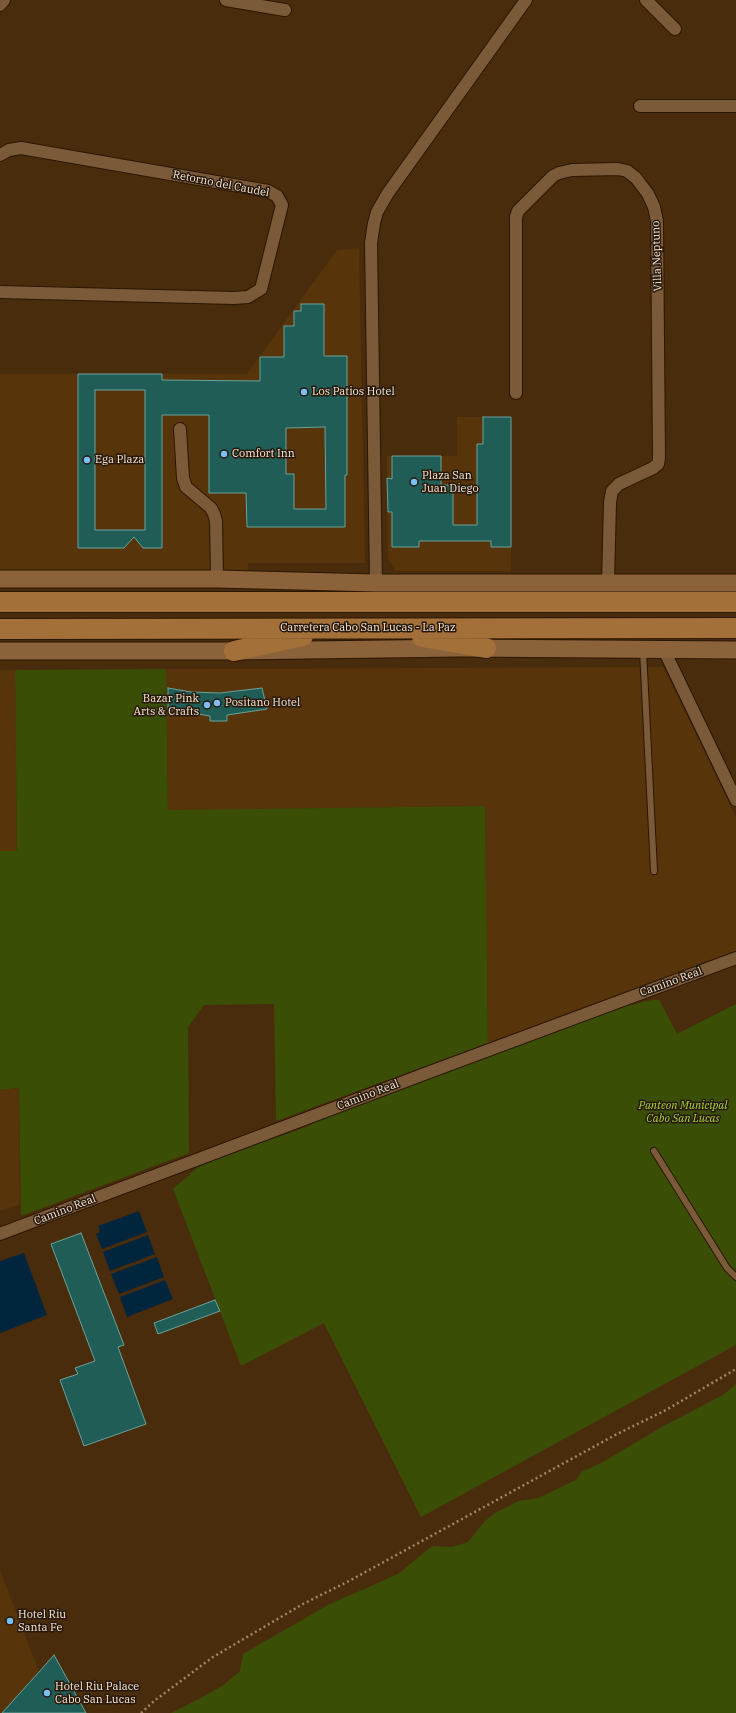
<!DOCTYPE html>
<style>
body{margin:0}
canvas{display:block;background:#492c0b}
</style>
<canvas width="736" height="1713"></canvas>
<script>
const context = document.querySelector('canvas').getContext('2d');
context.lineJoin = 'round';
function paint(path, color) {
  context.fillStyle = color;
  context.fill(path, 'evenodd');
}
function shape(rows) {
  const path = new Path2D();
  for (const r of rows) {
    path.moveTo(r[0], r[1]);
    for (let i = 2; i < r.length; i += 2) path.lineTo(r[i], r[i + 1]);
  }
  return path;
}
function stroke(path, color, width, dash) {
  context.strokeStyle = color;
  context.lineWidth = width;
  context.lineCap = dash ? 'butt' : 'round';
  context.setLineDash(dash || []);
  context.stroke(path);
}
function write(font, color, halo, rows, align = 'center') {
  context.font = font + ' "IBM Plex Serif",serif';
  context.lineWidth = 3;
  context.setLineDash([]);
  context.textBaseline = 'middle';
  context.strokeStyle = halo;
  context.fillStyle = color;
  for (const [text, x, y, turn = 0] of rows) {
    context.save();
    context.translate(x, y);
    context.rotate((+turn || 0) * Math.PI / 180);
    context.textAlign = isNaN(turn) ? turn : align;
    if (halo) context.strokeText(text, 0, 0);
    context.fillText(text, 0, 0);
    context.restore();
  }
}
paint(shape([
 [359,248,365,563,248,563,248,572,0,571,0,374,247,374,337,250],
 [457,417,511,417,511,571,396,571,388,558,387,456,457,456],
 [663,667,736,817,736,951,488,1043,485,806,168,810,166,669],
 [0,670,15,670,17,851,0,851],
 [19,1088,20,1204,0,1211,0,1090],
 [0,1570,39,1672,2,1713,0,1713]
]), '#57340a');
paint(shape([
 [166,669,168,810,485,806,488,1043,276,1121,274,1004,204,1005,188,1027,189,1153,21,1216,19,1088,0,1090,0,851,17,851,15,670],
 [652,1000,659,1000,661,1003,677,1034,736,1004,736,1345,421,1517,324,1323,241,1366,173,1189,197,1168,209,1161,306,1127,324,1117,614,1009],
 [736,1384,736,1713,171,1713,199,1699,222,1686,240,1671,243,1654,328,1605,398,1574,432,1546,452,1547,468,1542,485,1521,495,1513,519,1501,538,1498,576,1480,581,1472,603,1462,660,1428,723,1395]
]), '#3a4e06');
paint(shape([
 [139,1211,147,1232,102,1249,96,1234,100,1232,98,1226],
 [148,1235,155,1254,110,1271,103,1252],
 [24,1253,47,1315,0,1333,0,1261],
 [157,1257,164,1277,119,1294,111,1274],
 [165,1280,173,1299,127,1317,120,1297]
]), '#02253e');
const building = shape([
 [301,304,324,304,324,356,347,356,347,475,345,475,345,527,247,527,246,493,209,493,209,415,162,415,162,548,143,548,134,537,124,548,78,548,78,374,162,374,162,380,260,381,260,357,284,357,284,326,294,326,294,311,301,311,301,304],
 [95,390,145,390,145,530,95,530,95,390],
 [325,427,326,509,294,509,294,474,286,474,286,428,325,427],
 [483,417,511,417,511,547,491,547,491,541,419,541,419,547,392,547,392,512,388,512,387,478,392,479,392,456,441,456,441,485,453,485,453,525,477,525,477,444,483,444,483,417],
 [168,688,191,692,220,693,262,688,267,709,227,715,227,721,210,721,210,716,168,709,168,688],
 [81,1233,124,1345,118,1347,146,1424,84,1446,60,1380,78,1374,75,1368,95,1361,51,1244,81,1233],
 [215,1300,220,1311,158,1334,154,1323,215,1300],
 [54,1655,86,1713,2,1713,39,1672,54,1655]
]);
paint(building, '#205d56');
stroke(building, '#68a39b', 1);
const service = shape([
 [643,650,654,871],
 [654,1151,727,1268,736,1277]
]);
const minor = shape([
 [226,0,285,10],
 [646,0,675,29],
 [0,5,4,0],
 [640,106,736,106],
 [0,155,9,150,21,148,268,191,277,196,282,205,261,289,248,297,234,298,0,292],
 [516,393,516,217,518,211,553,176,559,173,572,170,618,169,627,171,636,178,648,194,654,207,657,221,659,458,658,464,653,468,619,484,612,491,610,502,608,583],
 [180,429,183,478,186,487,211,508,214,514,216,521,217,579],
 [376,583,371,243,374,223,377,212,388,193,526,0],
 [664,650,736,800],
 [0,1234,427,1073,736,958]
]);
const secondary = shape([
 [0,579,217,579,376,583,736,583],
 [0,651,234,651,461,648,736,650]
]);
const trunk = shape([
 [0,602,736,602],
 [0,629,736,628],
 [422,637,486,648],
 [234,651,303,636]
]);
stroke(service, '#2b1600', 8);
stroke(minor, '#2b1600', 14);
stroke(secondary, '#2b1600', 19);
stroke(trunk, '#2b1600', 22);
stroke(shape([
 [141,1713,154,1701,213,1657,303,1604,349,1581,617,1434,666,1410,736,1369]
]), '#9e866c', 2.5, [2, 3]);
stroke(service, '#7b5a3a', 6);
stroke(minor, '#7b5a3a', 12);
stroke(secondary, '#8b623a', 17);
stroke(trunk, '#a4703a', 20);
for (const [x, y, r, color] of [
 [304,392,4,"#7abff8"],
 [224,454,4,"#7abff8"],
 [87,460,4,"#7abff8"],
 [414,482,4,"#7abff8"],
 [217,703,4,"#7abff8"],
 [207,705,4,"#7abff8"],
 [10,1621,4,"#7abff8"],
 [47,1693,4,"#7abff8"]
]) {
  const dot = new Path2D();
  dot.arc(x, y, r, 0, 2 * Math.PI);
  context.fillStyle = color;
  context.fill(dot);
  stroke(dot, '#26180b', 1.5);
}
write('11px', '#fbe8d6', '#26180b', [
 ["Retorno del Caudel",221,184,11],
 ["Villa Neptuno",657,256,-92],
 ["Carretera Cabo San Lucas - La Paz",368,628],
 ["Camino Real",671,982,-20],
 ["Camino Real",368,1095,-21],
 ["Camino Real",65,1210,-21]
]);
write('11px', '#fbe8d6', '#26180b', [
 ["Los Patios Hotel",312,392],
 ["Comfort Inn",232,454],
 ["Ega Plaza",95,460],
 ["Plaza San",422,476],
 ["Juan Diego",422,489],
 ["Bazar Pink",199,699,"right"],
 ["Arts & Crafts",199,712,"right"],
 ["Positano Hotel",225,703],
 ["Hotel Riu",18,1615],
 ["Santa Fe",18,1628],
 ["Hotel Riu Palace",55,1687],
 ["Cabo San Lucas",55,1700]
], 'left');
write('italic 11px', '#a9d83b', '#26180b', [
 ["Panteon Municipal",683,1106],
 ["Cabo San Lucas",683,1119]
]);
</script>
